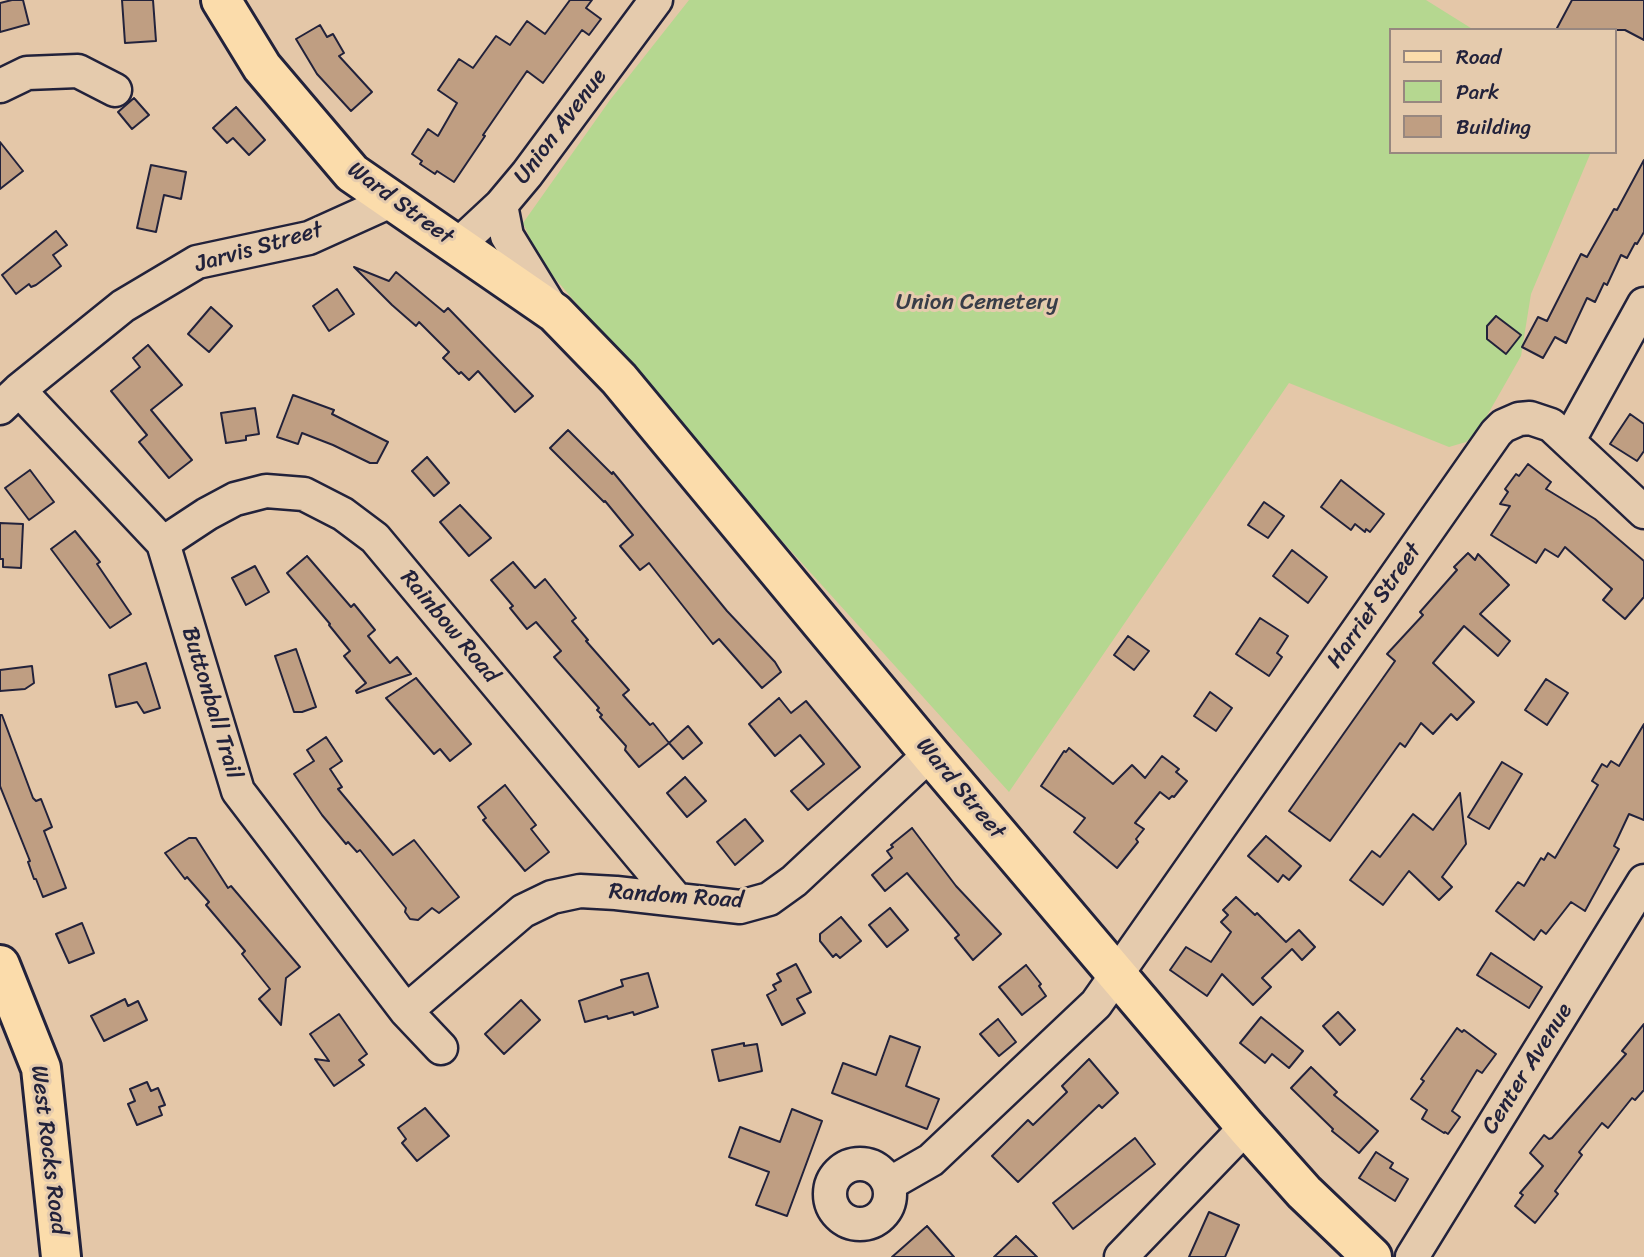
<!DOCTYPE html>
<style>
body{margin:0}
#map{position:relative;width:1644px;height:1257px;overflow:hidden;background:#e4c7a8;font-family:Sriracha,sans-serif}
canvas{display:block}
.legend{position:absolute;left:1389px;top:28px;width:228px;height:126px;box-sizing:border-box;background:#e5cbad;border:2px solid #97877f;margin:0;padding:9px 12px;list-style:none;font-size:21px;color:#22223b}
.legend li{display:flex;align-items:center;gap:14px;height:35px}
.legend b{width:35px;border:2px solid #97877f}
</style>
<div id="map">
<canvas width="1644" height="1257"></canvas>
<ul class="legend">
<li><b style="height:9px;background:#fbdcab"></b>Road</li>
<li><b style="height:19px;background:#b5d790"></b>Park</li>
<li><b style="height:19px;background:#bf9e82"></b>Building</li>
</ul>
</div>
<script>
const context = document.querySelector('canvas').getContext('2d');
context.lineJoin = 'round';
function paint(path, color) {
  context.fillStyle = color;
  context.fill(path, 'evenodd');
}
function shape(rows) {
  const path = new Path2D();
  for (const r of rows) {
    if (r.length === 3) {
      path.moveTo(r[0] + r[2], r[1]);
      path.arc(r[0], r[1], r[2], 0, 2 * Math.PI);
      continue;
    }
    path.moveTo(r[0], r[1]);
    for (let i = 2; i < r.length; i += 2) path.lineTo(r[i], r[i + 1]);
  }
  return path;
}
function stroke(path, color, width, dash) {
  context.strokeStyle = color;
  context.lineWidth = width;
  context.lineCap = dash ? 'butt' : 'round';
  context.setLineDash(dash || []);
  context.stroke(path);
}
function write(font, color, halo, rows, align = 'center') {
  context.font = font + ' Sriracha,sans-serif';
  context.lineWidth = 6;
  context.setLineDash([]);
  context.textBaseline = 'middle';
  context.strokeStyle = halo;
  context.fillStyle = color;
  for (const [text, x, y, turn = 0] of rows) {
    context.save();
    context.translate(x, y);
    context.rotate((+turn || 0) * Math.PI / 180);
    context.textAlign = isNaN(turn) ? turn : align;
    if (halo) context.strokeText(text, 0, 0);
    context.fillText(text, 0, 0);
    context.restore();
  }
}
paint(shape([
 [689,0,1426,0,1474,30,1390,30,1390,152,1591,152,1531,294,1521,356,1480,428,1466,442,1449,447,1289,383,1009,792,753,509,540,261,523,223,610,100]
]), '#b5d790');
const building = shape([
 [12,0,23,0,29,24,0,32,0,3,12,0],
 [122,0,153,0,156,41,125,43,122,0],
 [570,0,592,0,586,8,601,19,589,35,582,30,543,83,527,71,483,135,485,136,454,182,437,171,435,174,420,164,422,161,412,154,428,129,438,136,457,103,438,90,459,59,473,68,496,36,510,45,527,21,545,34,570,0],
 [1572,0,1644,0,1644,40,1625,30,1556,30,1572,0],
 [320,25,327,37,333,34,344,53,339,56,372,92,351,111,317,74,296,39,320,25],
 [134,98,149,115,132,129,118,112,134,98],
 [236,107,265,140,249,155,233,138,227,143,213,128,236,107],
 [0,142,23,171,0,189,0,142],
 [1644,160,1644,232,1637,244,1635,243,1627,258,1621,255,1607,285,1604,283,1595,302,1587,298,1566,343,1555,337,1543,358,1522,347,1538,317,1547,321,1581,254,1587,257,1614,209,1617,210,1644,160],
 [151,165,186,172,181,199,164,195,156,232,137,228,151,165],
 [56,231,67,245,53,255,61,266,36,285,31,287,29,284,16,294,2,275,56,231],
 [354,267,389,281,396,272,444,312,448,308,533,396,515,412,478,371,469,380,461,372,459,374,443,358,449,352,419,322,416,326,392,305,354,267],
 [337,289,354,314,329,331,313,306,337,289],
 [211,307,232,326,209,352,188,334,211,307],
 [1496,316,1521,335,1506,354,1487,339,1487,326,1496,316],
 [148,345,182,385,151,410,192,460,169,478,139,442,147,435,111,391,140,367,133,358,148,345],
 [293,395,334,410,332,414,388,442,377,463,370,463,333,445,302,433,298,444,277,437,293,395],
 [255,408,259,434,246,436,246,440,226,443,221,413,255,408],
 [1630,414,1644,424,1644,451,1637,461,1610,444,1630,414],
 [568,430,612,474,613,472,727,611,775,662,781,672,762,688,719,639,713,644,649,563,640,570,620,546,633,535,605,501,604,502,550,448,568,430],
 [427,457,449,483,434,496,412,471,427,457],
 [1528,464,1551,482,1546,489,1595,519,1644,561,1644,597,1625,619,1603,600,1612,589,1565,547,1558,557,1545,549,1536,563,1491,535,1510,506,1500,504,1508,492,1505,489,1516,474,1519,476,1528,464],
 [30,470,54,502,29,520,5,488,30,470],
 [1341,480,1384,514,1370,532,1366,529,1365,532,1355,524,1351,530,1321,507,1341,480],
 [1264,502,1284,516,1268,538,1248,525,1264,502],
 [460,505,491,538,469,556,440,522,460,505],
 [0,523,23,524,21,568,3,567,3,559,0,559,0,523],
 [75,531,100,562,97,564,131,614,110,628,51,549,75,531],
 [1292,550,1327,577,1308,603,1273,576,1292,550],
 [1468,553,1475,560,1478,554,1509,585,1480,614,1510,641,1498,656,1464,626,1433,663,1474,702,1457,720,1451,714,1433,734,1421,723,1405,747,1400,743,1330,841,1289,811,1395,661,1387,654,1423,615,1420,612,1457,570,1454,567,1468,553],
 [307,556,351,607,354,604,375,630,368,636,390,663,397,657,411,674,357,693,356,691,366,683,344,656,350,651,329,625,330,624,287,573,307,556],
 [513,562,535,588,545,579,576,618,572,621,588,640,586,641,629,690,623,695,650,725,653,723,669,743,688,726,702,743,683,759,669,743,639,767,625,750,626,746,600,717,602,715,597,710,599,708,554,657,561,651,536,622,527,629,510,608,513,606,491,580,513,562],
 [255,566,269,592,246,605,232,578,255,566],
 [1260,618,1288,636,1277,653,1282,657,1269,676,1236,654,1260,618],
 [1128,636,1149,651,1134,670,1114,655,1128,636],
 [296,649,316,707,302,712,294,712,275,656,296,649],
 [146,663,160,708,144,713,137,702,116,707,109,675,146,663],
 [32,666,34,683,25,689,0,691,0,670,32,666],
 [416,678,471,744,450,761,440,749,434,754,386,698,416,678],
 [1546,679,1568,693,1547,725,1525,710,1546,679],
 [1210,692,1232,708,1216,731,1194,716,1210,692],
 [779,698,791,713,806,701,860,767,808,810,791,791,824,764,800,735,775,756,749,724,779,698],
 [0,715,2,715,33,798,36,801,41,799,52,827,44,831,66,888,43,897,36,879,34,879,28,862,30,861,0,786,0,715],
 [1644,724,1644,820,1629,814,1614,846,1619,849,1585,911,1571,902,1546,934,1541,930,1534,940,1496,911,1518,882,1524,886,1541,858,1544,860,1548,853,1555,858,1598,785,1592,781,1602,764,1607,767,1611,761,1619,766,1644,724],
 [326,737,342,761,330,769,342,787,338,789,393,855,414,840,459,897,439,913,432,908,418,920,410,919,405,912,406,908,360,850,357,852,348,842,346,844,322,815,294,774,314,761,307,750,326,737],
 [1069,748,1113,784,1132,765,1145,778,1162,756,1179,769,1176,772,1187,781,1174,797,1172,796,1169,799,1160,792,1135,823,1144,829,1136,839,1138,842,1117,868,1074,832,1085,818,1041,786,1064,751,1066,752,1069,748],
 [1502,762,1522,774,1489,829,1468,817,1502,762],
 [685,777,706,801,687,817,667,793,685,777],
 [505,785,536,825,531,829,549,852,525,871,483,820,486,818,478,807,505,785],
 [1460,793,1466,844,1442,877,1452,887,1439,900,1409,871,1383,905,1350,880,1372,851,1380,857,1413,814,1433,830,1460,793],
 [745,819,763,841,735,865,717,842,745,819],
 [912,828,956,886,1001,934,973,960,955,938,959,935,907,873,885,891,872,875,892,858,887,851,893,847,891,845,912,828],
 [1266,836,1301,866,1289,880,1283,875,1278,882,1248,856,1266,836],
 [189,838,196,838,228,888,231,886,300,967,286,978,281,1025,259,999,270,989,242,954,245,951,206,905,209,902,187,877,185,879,165,853,189,838],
 [1236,897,1255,915,1257,913,1286,942,1299,930,1315,947,1302,960,1292,949,1262,978,1271,987,1253,1005,1222,974,1207,996,1170,970,1186,947,1211,962,1231,932,1221,922,1228,915,1223,910,1236,897],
 [890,908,908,930,887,947,869,925,890,908],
 [841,917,861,941,840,958,836,954,833,957,820,941,820,934,841,917],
 [82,923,94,953,69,963,56,934,82,923],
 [1491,953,1542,987,1529,1008,1477,975,1491,953],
 [796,964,811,992,797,999,805,1013,782,1025,767,995,776,990,773,985,781,981,777,974,796,964],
 [1026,965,1041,984,1039,986,1046,996,1022,1015,999,987,1026,965],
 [648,973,658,1007,634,1015,633,1012,608,1019,607,1016,585,1022,579,1001,623,986,621,980,648,973],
 [125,999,128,1006,138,1001,147,1020,104,1041,91,1016,125,999],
 [521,1000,540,1020,504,1054,485,1034,521,1000],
 [1338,1012,1355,1030,1340,1045,1323,1026,1338,1012],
 [339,1014,367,1054,359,1060,364,1065,334,1086,315,1059,329,1061,310,1034,339,1014],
 [1261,1017,1303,1051,1289,1068,1272,1054,1265,1063,1240,1043,1261,1017],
 [998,1019,1016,1042,999,1056,980,1034,998,1019],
 [1644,1024,1644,1090,1635,1100,1632,1098,1608,1128,1602,1123,1579,1152,1582,1155,1555,1191,1558,1194,1535,1223,1515,1206,1523,1195,1520,1193,1543,1166,1530,1153,1544,1135,1549,1139,1552,1138,1626,1054,1622,1051,1644,1024],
 [1457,1028,1462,1032,1464,1030,1496,1054,1482,1073,1477,1070,1452,1111,1460,1117,1448,1134,1445,1132,1444,1133,1422,1119,1427,1110,1411,1099,1424,1081,1421,1079,1457,1028],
 [890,1036,920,1047,906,1086,939,1099,927,1129,832,1093,843,1063,876,1075,890,1036],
 [744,1043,744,1046,757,1044,762,1071,719,1081,712,1050,744,1043],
 [1089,1059,1118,1093,1102,1108,1099,1105,1018,1182,992,1156,1028,1120,1033,1125,1067,1092,1062,1086,1089,1059],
 [1311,1067,1337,1092,1334,1095,1378,1131,1359,1153,1332,1131,1333,1129,1291,1088,1311,1067],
 [147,1082,151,1091,158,1088,165,1105,159,1107,162,1115,137,1125,128,1104,135,1101,130,1089,147,1082],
 [425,1108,449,1136,417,1161,402,1143,406,1139,398,1128,425,1108],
 [792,1109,822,1121,787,1216,756,1205,769,1172,729,1157,740,1127,780,1142,792,1109],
 [1135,1138,1155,1164,1073,1229,1053,1203,1135,1138],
 [1376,1152,1393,1163,1390,1168,1408,1179,1395,1201,1359,1178,1376,1152],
 [1209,1212,1239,1225,1225,1257,1189,1257,1209,1212],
 [927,1226,954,1257,892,1257,927,1226],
 [1016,1236,1037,1257,994,1257,1016,1236]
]);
paint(building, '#bf9e82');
stroke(building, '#22223b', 2);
const minor = shape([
 [0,86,27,73,78,71,115,90],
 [501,205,507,236,550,306],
 [457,246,501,205,527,174,656,0],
 [19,390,163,543,238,791,406,1011,441,1048],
 [0,408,19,390,123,306,197,262,309,238,391,201],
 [1569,440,1644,304],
 [163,543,207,514,235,499,266,491,304,494,343,514,375,538,676,899],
 [406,1011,523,911,552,897,580,891,616,893,740,907,769,899,794,881,930,754],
 [860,1194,30],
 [889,1184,931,1160,1096,1004,1496,433,1503,426,1519,419,1530,418,1551,425,1644,512],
 [1121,1257,1246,1127],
 [1412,1257,1644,881]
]);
const major = shape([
 [221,0,262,67,352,173,555,313,619,379,930,754,1246,1127,1304,1192,1372,1257],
 [0,965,41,1068,61,1257]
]);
stroke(minor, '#22223b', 37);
stroke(major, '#22223b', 44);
stroke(minor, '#e5cbad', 32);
stroke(major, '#fbdcab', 38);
write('23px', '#22223b', '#e5cbad', [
 ["Union Avenue",561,127,-53],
 ["Ward Street",400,204,36],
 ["Jarvis Street",259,248,-16],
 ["Harriet Street",1375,606,-55],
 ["Rainbow Road",449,627,50],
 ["Buttonball Trail",211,703,73],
 ["Ward Street",960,789,50],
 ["Random Road",676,897,4],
 ["Center Avenue",1528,1069,-58],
 ["West Rocks Road",48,1150,83]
]);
write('23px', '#383d48', '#e5cbad', [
 ["Union Cemetery",977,303]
]);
</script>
